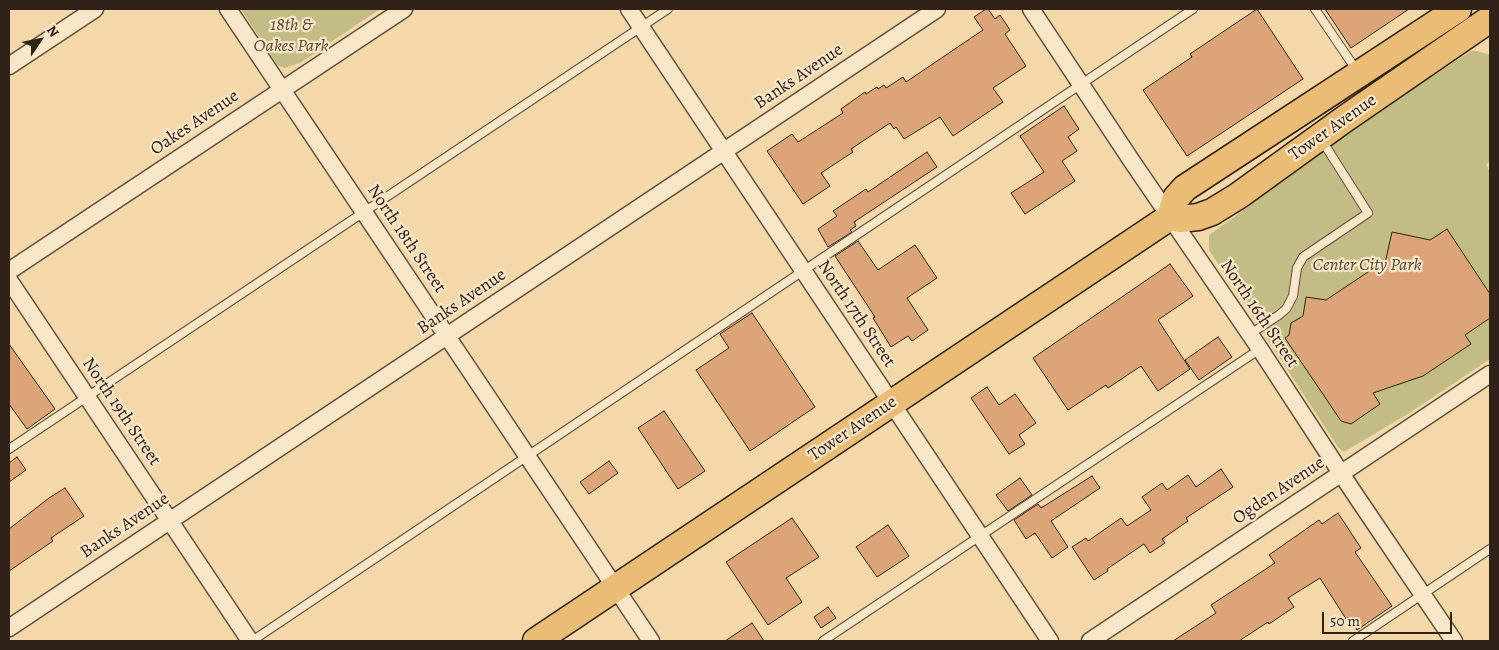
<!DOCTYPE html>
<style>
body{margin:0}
#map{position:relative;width:1499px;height:650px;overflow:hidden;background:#f5d8aa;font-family:Alegreya,serif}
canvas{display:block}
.frame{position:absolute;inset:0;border:10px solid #312218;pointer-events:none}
.north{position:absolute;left:15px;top:15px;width:50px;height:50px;-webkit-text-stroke:4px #f8e6c8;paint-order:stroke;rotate:56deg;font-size:14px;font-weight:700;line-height:20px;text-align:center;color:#312218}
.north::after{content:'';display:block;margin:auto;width:18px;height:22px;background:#312218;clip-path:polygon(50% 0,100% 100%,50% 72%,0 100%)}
.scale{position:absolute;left:1322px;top:612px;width:130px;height:22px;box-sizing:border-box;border:2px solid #312218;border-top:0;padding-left:6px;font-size:15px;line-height:18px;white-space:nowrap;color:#312218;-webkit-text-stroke:4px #f8e6c8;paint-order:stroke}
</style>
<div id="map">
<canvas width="1499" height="650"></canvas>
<div class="frame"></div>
<div class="north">N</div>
<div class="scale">50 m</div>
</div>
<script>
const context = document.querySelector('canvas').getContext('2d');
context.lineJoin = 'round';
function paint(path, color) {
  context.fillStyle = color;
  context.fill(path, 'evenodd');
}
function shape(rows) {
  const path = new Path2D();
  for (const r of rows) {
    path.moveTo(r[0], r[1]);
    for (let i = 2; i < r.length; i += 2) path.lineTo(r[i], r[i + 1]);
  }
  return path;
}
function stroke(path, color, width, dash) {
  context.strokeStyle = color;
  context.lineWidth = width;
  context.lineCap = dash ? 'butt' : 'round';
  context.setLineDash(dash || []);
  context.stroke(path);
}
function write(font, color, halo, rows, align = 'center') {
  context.font = font + ' Alegreya,serif';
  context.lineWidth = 4.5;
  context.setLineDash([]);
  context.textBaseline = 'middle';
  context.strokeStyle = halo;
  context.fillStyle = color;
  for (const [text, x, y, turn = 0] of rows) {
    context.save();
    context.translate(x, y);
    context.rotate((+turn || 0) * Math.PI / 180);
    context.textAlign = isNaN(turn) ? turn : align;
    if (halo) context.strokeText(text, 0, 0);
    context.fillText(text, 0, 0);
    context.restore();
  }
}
paint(shape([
 [241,9,380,9,300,63,284,68,277,65],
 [1471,51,1477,51,1490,55,1490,161,1486,165,1490,171,1490,359,1411,412,1344,452,1338,447,1209,250,1209,235,1248,207,1271,184,1298,164]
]), '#c2bd84');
const building = shape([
 [986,9,988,9,995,19,1000,15,1010,30,1005,34,1026,66,993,88,1003,102,953,136,940,117,904,139,896,127,894,129,890,123,851,149,853,152,821,173,830,186,803,204,767,151,792,134,798,142,843,113,841,109,865,92,866,94,877,87,878,89,884,85,886,88,903,77,906,82,983,30,974,17,986,9],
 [1257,9,1303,79,1187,156,1143,90,1192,57,1190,54,1257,9],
 [1325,9,1409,9,1351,48,1325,9],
 [1064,106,1079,129,1068,137,1077,151,1062,161,1075,181,1025,214,1011,193,1044,172,1020,136,1064,106],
 [927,152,937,167,854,222,856,226,850,230,852,232,828,247,818,229,837,216,833,211,866,189,868,192,927,152],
 [1447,229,1490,294,1490,318,1465,335,1471,344,1423,376,1373,393,1380,404,1351,424,1341,421,1285,338,1289,335,1291,323,1303,316,1306,297,1326,300,1371,270,1383,272,1392,232,1430,240,1447,229],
 [858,241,878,270,915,245,937,278,907,298,928,330,912,341,908,336,891,347,873,318,875,317,835,256,858,241],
 [1170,264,1193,296,1158,320,1190,369,1158,391,1141,366,1108,388,1106,385,1068,410,1033,358,1170,264],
 [752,313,815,407,750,451,696,370,729,348,720,334,752,313],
 [1218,337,1232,357,1199,380,1185,360,1218,337],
 [9,344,55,409,27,429,9,404,9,344],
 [987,387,999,405,1015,394,1036,423,1019,435,1025,444,1009,454,971,398,987,387],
 [664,411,705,471,678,489,638,428,664,411],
 [17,457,26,470,9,482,9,463,17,457],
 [609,461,618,473,589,494,580,482,609,461],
 [1221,469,1233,487,1186,518,1188,521,1162,539,1165,543,1150,553,1144,544,1107,569,1108,571,1094,580,1072,547,1086,538,1088,541,1121,518,1127,526,1151,510,1142,497,1162,483,1167,490,1188,475,1196,487,1221,469],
 [1092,476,1100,488,1051,521,1068,547,1052,558,1035,533,1026,539,1014,520,1038,504,1041,508,1092,476],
 [1020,478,1032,495,1008,511,996,495,1020,478],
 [65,488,84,516,51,538,53,541,9,571,9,529,49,498,65,488],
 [1338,513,1361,548,1355,552,1392,606,1357,630,1348,617,1346,619,1320,578,1288,598,1294,607,1269,624,1268,622,1239,641,1173,641,1216,613,1211,605,1275,563,1269,555,1319,520,1322,524,1338,513],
 [792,518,819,557,786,578,802,602,768,625,726,562,792,518],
 [888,525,909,556,877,577,856,547,888,525],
 [828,607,836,618,821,628,814,617,828,607],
 [752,623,764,641,725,641,752,623]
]);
paint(building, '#dba578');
stroke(building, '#312218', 1);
const lane = shape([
 [1315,9,1357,71],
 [1250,334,1279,315,1286,309,1293,296,1297,268,1303,257,1368,213,1321,139],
 [9,449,668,9],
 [252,641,1193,9],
 [823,641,1260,349],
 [1353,641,1490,549]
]);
const street = shape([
 [228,9,651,641],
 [629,9,1050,641],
 [1031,9,1131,160,1260,349,1352,490,1454,641],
 [9,66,95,9],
 [9,271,404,9],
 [9,280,250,641],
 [9,628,937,9],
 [1090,641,1490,374]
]);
const primary = shape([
 [1170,217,1180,219,1198,217,1212,212,1238,196,1346,118,1490,19],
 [536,641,1170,217,1176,198,1185,188,1458,9]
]);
stroke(lane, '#62503c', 10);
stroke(street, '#62503c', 19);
stroke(primary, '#312218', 29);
stroke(lane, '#f8e6c8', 8);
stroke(street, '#f8e6c8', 16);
stroke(primary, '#eabc75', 26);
write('italic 18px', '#554933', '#f8e6c8', [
 ["18th &",291,26],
 ["Oakes Park",291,47],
 ["Center City Park",1367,266]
]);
write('18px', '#312218', '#f8e6c8', [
 ["Banks Avenue",799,77,-34],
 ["Oakes Avenue",195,123,-34],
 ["Tower Avenue",1333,128,-35],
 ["North 18th Street",406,239,56],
 ["Banks Avenue",462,302,-34],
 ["North 17th Street",856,314,56],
 ["North 16th Street",1259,314,56],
 ["North 19th Street",121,412,56],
 ["Tower Avenue",853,429,-34],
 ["Ogden Avenue",1279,491,-34],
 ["Banks Avenue",125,526,-34]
]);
</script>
